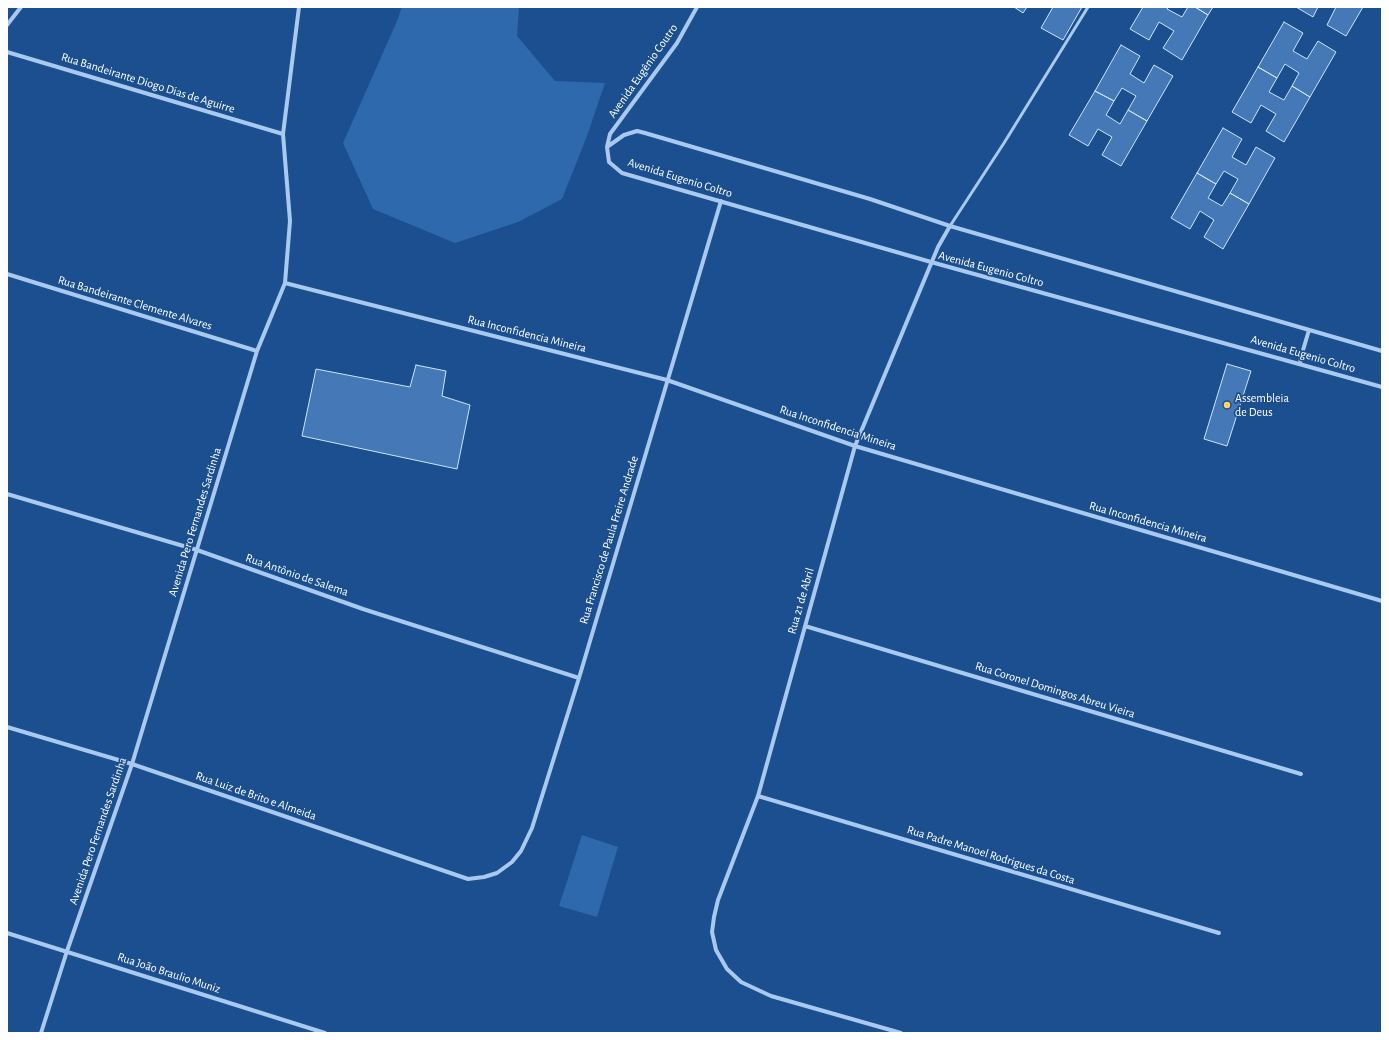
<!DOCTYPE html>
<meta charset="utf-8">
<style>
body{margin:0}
#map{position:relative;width:1389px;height:1040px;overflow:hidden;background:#1b4f8f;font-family:"Alegreya Sans",sans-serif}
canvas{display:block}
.frame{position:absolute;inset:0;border:8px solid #fff;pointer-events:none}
</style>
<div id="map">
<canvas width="1389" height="1040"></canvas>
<div class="frame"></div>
</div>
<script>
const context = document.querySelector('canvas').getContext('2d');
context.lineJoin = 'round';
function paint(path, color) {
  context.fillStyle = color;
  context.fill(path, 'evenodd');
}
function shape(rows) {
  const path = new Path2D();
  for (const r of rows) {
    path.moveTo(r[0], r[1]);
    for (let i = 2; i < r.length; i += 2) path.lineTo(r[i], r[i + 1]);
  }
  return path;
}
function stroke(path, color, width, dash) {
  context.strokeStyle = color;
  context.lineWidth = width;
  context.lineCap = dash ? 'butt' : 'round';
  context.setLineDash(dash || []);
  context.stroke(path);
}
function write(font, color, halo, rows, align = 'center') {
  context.font = font + ' "Alegreya Sans",sans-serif';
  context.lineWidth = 3.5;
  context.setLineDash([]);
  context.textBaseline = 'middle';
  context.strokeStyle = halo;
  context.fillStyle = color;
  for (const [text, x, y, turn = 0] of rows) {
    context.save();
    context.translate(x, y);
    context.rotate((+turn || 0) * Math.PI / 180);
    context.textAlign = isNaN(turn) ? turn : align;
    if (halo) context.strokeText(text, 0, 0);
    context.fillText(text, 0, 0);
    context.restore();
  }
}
paint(shape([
 [402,7,519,7,517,36,555,81,605,83,587,136,562,199,518,222,455,243,373,209,343,143,397,21],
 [582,835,618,847,597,917,559,906]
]), '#2e69ad');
const building = shape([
 [1014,7,1027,7,1023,13,1014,7],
 [1053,7,1082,7,1063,40,1041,28,1053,7],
 [1143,7,1168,7,1167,9,1182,17,1188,7,1195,7,1208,15,1182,60,1163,48,1174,31,1159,22,1149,40,1130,29,1143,7],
 [1195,7,1213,7,1208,15,1195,7],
 [1296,7,1318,7,1313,17,1296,7],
 [1336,7,1363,7,1346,36,1327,25,1336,7],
 [1284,22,1303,33,1293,51,1307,59,1318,41,1336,52,1310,97,1292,86,1299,73,1285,64,1277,78,1258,67,1284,22],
 [1121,45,1140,56,1130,74,1144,83,1154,65,1173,76,1147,121,1128,110,1136,96,1122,88,1114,101,1095,91,1121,45],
 [1258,67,1277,78,1269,92,1284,100,1292,86,1310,97,1284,142,1266,131,1276,114,1261,105,1251,123,1232,112,1258,67],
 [1095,91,1114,101,1106,115,1120,124,1128,110,1147,121,1121,166,1102,155,1112,137,1098,129,1088,146,1069,135,1095,91],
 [1223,128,1242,139,1232,157,1246,165,1256,147,1275,158,1249,204,1230,193,1238,179,1224,171,1216,184,1197,173,1223,128],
 [1197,173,1216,184,1208,198,1222,206,1230,193,1249,204,1223,249,1204,237,1214,220,1200,211,1190,229,1171,218,1197,173],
 [1227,364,1251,371,1227,446,1204,439,1227,364],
 [416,365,446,371,442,396,470,405,457,469,302,436,316,369,410,387,416,365]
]);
paint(building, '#4478b7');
stroke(building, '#cfe3fa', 1);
stroke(shape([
 [950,226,1004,143,1088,7]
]), '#a9c9ee', 3);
stroke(shape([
 [697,7,677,43,610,134,607,147,609,162,622,173,931,262,1382,387],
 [7,25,21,7],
 [7,52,283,134],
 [607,147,624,135,637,131,645,133,870,199,950,226,1382,351],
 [7,274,257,351],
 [285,283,667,380,855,446,1382,601],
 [1300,364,1301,357,1309,330],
 [7,494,197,550,363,609,579,678],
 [805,626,1301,774],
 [7,727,132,764,468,879,484,877,497,873,512,862,521,851,532,828,579,678,721,201],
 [758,796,1219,933],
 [7,933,325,1033],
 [41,1033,67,951,132,764,257,351,285,283,290,221,283,134,299,7],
 [901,1033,771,996,741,982,727,969,716,950,712,932,714,917,718,900,758,796,855,446,938,247,950,226]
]), '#a9c9ee', 4);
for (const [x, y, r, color] of [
 [1227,405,4,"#ffd166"]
]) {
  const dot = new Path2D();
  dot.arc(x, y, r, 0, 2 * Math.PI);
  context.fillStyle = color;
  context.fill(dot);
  stroke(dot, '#1b4f8f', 1.5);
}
write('12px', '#fff', '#1b4f8f', [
 ["Avenida Eugênio Coutro",643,71,-55],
 ["Rua Bandeirante Diogo Dias de Aguirre",148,83,17],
 ["Avenida Eugenio Coltro",680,178,17],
 ["Avenida Eugenio Coltro",991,269,15],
 ["Rua Bandeirante Clemente Alvares",135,303,17],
 ["Rua Inconfidencia Mineira",527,334,14],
 ["Avenida Eugenio Coltro",1303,354,16],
 ["Rua Inconfidencia Mineira",838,428,18],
 ["Avenida Pero Fernandes Sardinha",195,522,-73],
 ["Rua Inconfidencia Mineira",1148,522,16],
 ["Rua Francisco de Paula Freire Andrade",609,540,-73],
 ["Rua Antônio de Salema",297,575,19],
 ["Rua 21 de Abril",801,601,-74],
 ["Rua Coronel Domingos Abreu Vieira",1055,690,17],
 ["Rua Luiz de Brito e Almeida",256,796,19],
 ["Avenida Pero Fernandes Sardinha",98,831,-71],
 ["Rua Padre Manoel Rodrigues da Costa",991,855,17],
 ["Rua João Braulio Muniz",169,973,18]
]);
write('12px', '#fff', '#1b4f8f', [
 ["Assembleia",1235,398],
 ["de Deus",1235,412]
], 'left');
</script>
